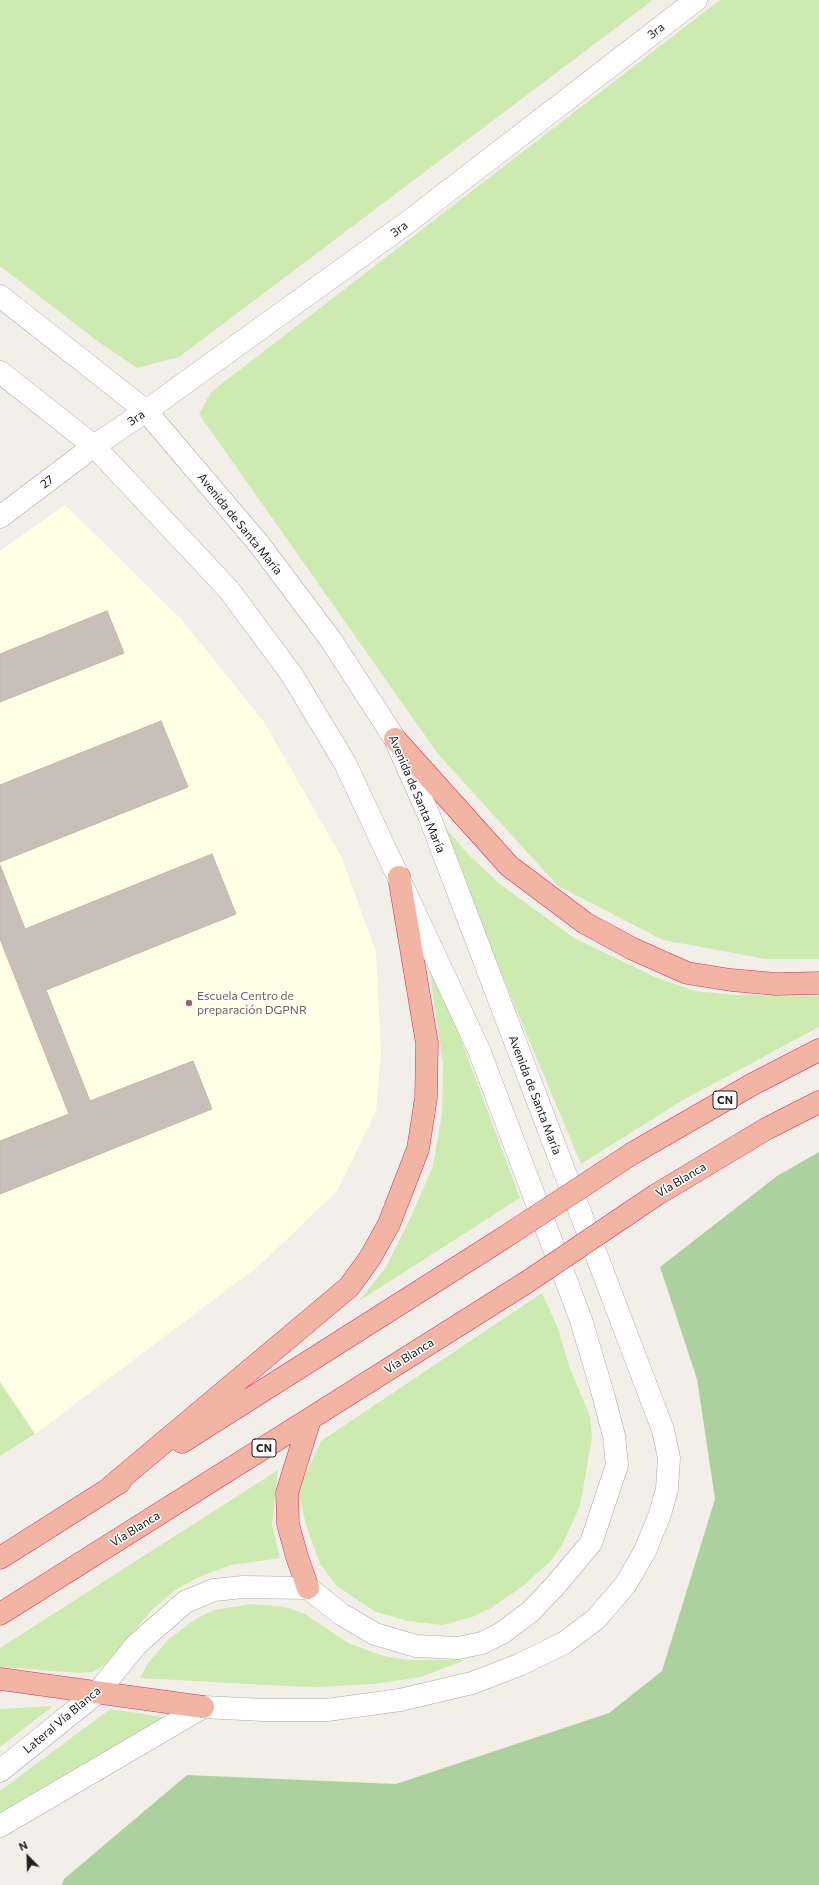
<!DOCTYPE html>
<meta charset="utf-8">
<style>
body{margin:0}
#map{position:relative;width:819px;height:1885px;overflow:hidden;background:#f2efe9;font-family:Commissioner,sans-serif}
canvas{display:block}
.north{position:absolute;left:8px;top:1837px;width:40px;height:40px;-webkit-text-stroke:3px #fff;paint-order:stroke;rotate:337deg;font-size:11px;font-weight:700;line-height:16px;text-align:center;color:#222}
.north::after{content:'';display:block;margin:auto;width:14px;height:18px;background:#222;clip-path:polygon(50% 0,100% 100%,50% 72%,0 100%)}
</style>
<div id="map">
<canvas width="819" height="1885"></canvas>
<div class="north">N</div>
</div>
<script>
const context = document.querySelector('canvas').getContext('2d');
context.lineJoin = 'round';
function paint(path, color) {
  context.fillStyle = color;
  context.fill(path, 'evenodd');
}
function shape(rows) {
  const path = new Path2D();
  for (const r of rows) {
    path.moveTo(r[0], r[1]);
    for (let i = 2; i < r.length; i += 2) path.lineTo(r[i], r[i + 1]);
  }
  return path;
}
function stroke(path, color, width, dash) {
  context.strokeStyle = color;
  context.lineWidth = width;
  context.lineCap = dash ? 'butt' : 'round';
  context.setLineDash(dash || []);
  context.stroke(path);
}
function write(font, color, halo, rows, align = 'center') {
  context.font = font + ' Commissioner,sans-serif';
  context.lineWidth = 3;
  context.setLineDash([]);
  context.textBaseline = 'middle';
  context.strokeStyle = halo;
  context.fillStyle = color;
  for (const [text, x, y, turn = 0] of rows) {
    context.save();
    context.translate(x, y);
    context.rotate((+turn || 0) * Math.PI / 180);
    context.textAlign = isNaN(turn) ? turn : align;
    if (halo) context.strokeText(text, 0, 0);
    context.fillText(text, 0, 0);
    context.restore();
  }
}
paint(shape([
 [65,505,182,620,264,722,341,856,376,952,381,1053,376,1111,337,1191,260,1265,35,1434,0,1382,0,551]
]), '#ffffe5');
paint(shape([
 [0,0,653,0,179,357,137,368,96,340,0,266],
 [720,0,819,0,819,959,766,959,663,940,558,886,438,754,199,414,211,392],
 [435,815,468,854,501,885,574,938,655,977,695,991,736,995,819,996,819,1027,683,1100,581,1164],
 [429,967,439,986,456,1026,520,1198,359,1301,386,1267,410,1219,433,1166,442,1114,443,1064],
 [542,1293,558,1328,569,1366,590,1416,592,1438,580,1506,562,1545,551,1561,523,1586,491,1608,472,1617,443,1625,407,1621,374,1611,337,1586,320,1564,306,1525,298,1490,321,1441],
 [0,1382,35,1434,0,1456],
 [278,1470,272,1525,280,1558,231,1565,197,1578,175,1590,152,1610,105,1665,92,1672,79,1673,0,1667,0,1648],
 [251,1604,285,1607,305,1614,348,1643,384,1656,408,1660,465,1660,421,1677,374,1684,320,1687,284,1686,140,1678,148,1663,169,1639,194,1620,214,1610],
 [53,1706,0,1747,0,1709],
 [110,1709,164,1717,0,1815,0,1791]
]), '#cdebb0');
paint(shape([
 [819,1152,819,1885,62,1885,64,1879,187,1775,396,1784,609,1713,662,1671,715,1499,697,1379,660,1267,777,1176]
]), '#add19e');
const building = shape([
 [107,611,124,653,0,702,0,654,107,611],
 [161,721,188,787,0,862,0,785,161,721],
 [212,854,236,914,46,990,90,1101,193,1061,212,1109,0,1194,0,1141,69,1114,0,939,0,865,25,929,212,854]
]);
paint(building, '#c7bfb8');
stroke(building, '#c4b6ab', 1);
const minor = shape([
 [0,517,94,446,146,411,408,222,696,0]
]);
const tertiary = shape([
 [0,296,146,411,259,544,331,640,395,739,428,813,663,1430,669,1458,667,1489,660,1514,645,1551,626,1584,596,1619,564,1643,519,1665,472,1683,400,1700,327,1710,264,1710,203,1707,0,1826],
 [0,372,94,446,229,590,292,675,345,763,479,1050,581,1320,603,1394,614,1436,617,1465,591,1543,554,1587,530,1612,502,1633,482,1643,458,1648,416,1646,375,1634,341,1614,308,1588,243,1587,214,1590,185,1602,136,1645,98,1692,0,1771]
]);
const trunk = shape([
 [395,739,509,866,585,923,633,949,687,973,731,980,776,984,819,983],
 [633,1153,753,1084,819,1050],
 [656,1195,766,1129,819,1102],
 [182,1442,505,1237],
 [107,1490,349,1287,370,1258,389,1224,418,1149,426,1098,427,1043,399,877],
 [0,1558,120,1482],
 [308,1588,297,1557,288,1524,287,1493,310,1419],
 [0,1614,527,1282],
 [0,1679,203,1707]
]);
stroke(minor, '#a9a9a9', 23);
stroke(tertiary, '#a9a9a9', 23);
stroke(trunk, '#dc2a67', 23);
stroke(minor, '#fff', 22);
stroke(tertiary, '#fff', 22);
stroke(trunk, '#f2b4a3', 22);
const trunkBridge = shape([
 [505,1237,633,1153],
 [527,1282,656,1195]
]);
stroke(trunkBridge, '#dc2a67', 23, []);
stroke(trunkBridge, '#f2b4a3', 22);
for (const [x, y, r, color] of [
 [189,1003,4,"#8d6e63"]
]) {
  const dot = new Path2D();
  dot.arc(x, y, r, 0, 2 * Math.PI);
  context.fillStyle = color;
  context.fill(dot);
  stroke(dot, '#fff', 1.5);
}
for (const [x, y, w] of [
 [725,1100,24],
 [264,1448,24]
]) {
  const box = new Path2D();
  box.roundRect(x - w / 2, y - 9, w, 18, 3);
  context.fillStyle = '#fff';
  context.fill(box);
  stroke(box, '#222', 1);
}
write('bold 11px', '#222', null, [
 ["CN",725,1100],
 ["CN",264,1448]
]);
write('12px', '#222', '#fff', [
 ["3ra",656,31,-38],
 ["3ra",399,229,-36],
 ["3ra",136,418,-34],
 ["27",47,482,-37],
 ["Avenida de Santa María",240,524,51],
 ["Avenida de Santa María",417,794,67],
 ["Avenida de Santa María",535,1095,69],
 ["Vía Blanca",681,1180,-31],
 ["Vía Blanca",409,1356,-32],
 ["Vía Blanca",135,1529,-32],
 ["Lateral Vía Blanca",62,1720,-40]
]);
write('12px', '#785e54', '#fff', [
 ["Escuela Centro de",197,996],
 ["preparación DGPNR",197,1010]
], 'left');
</script>
